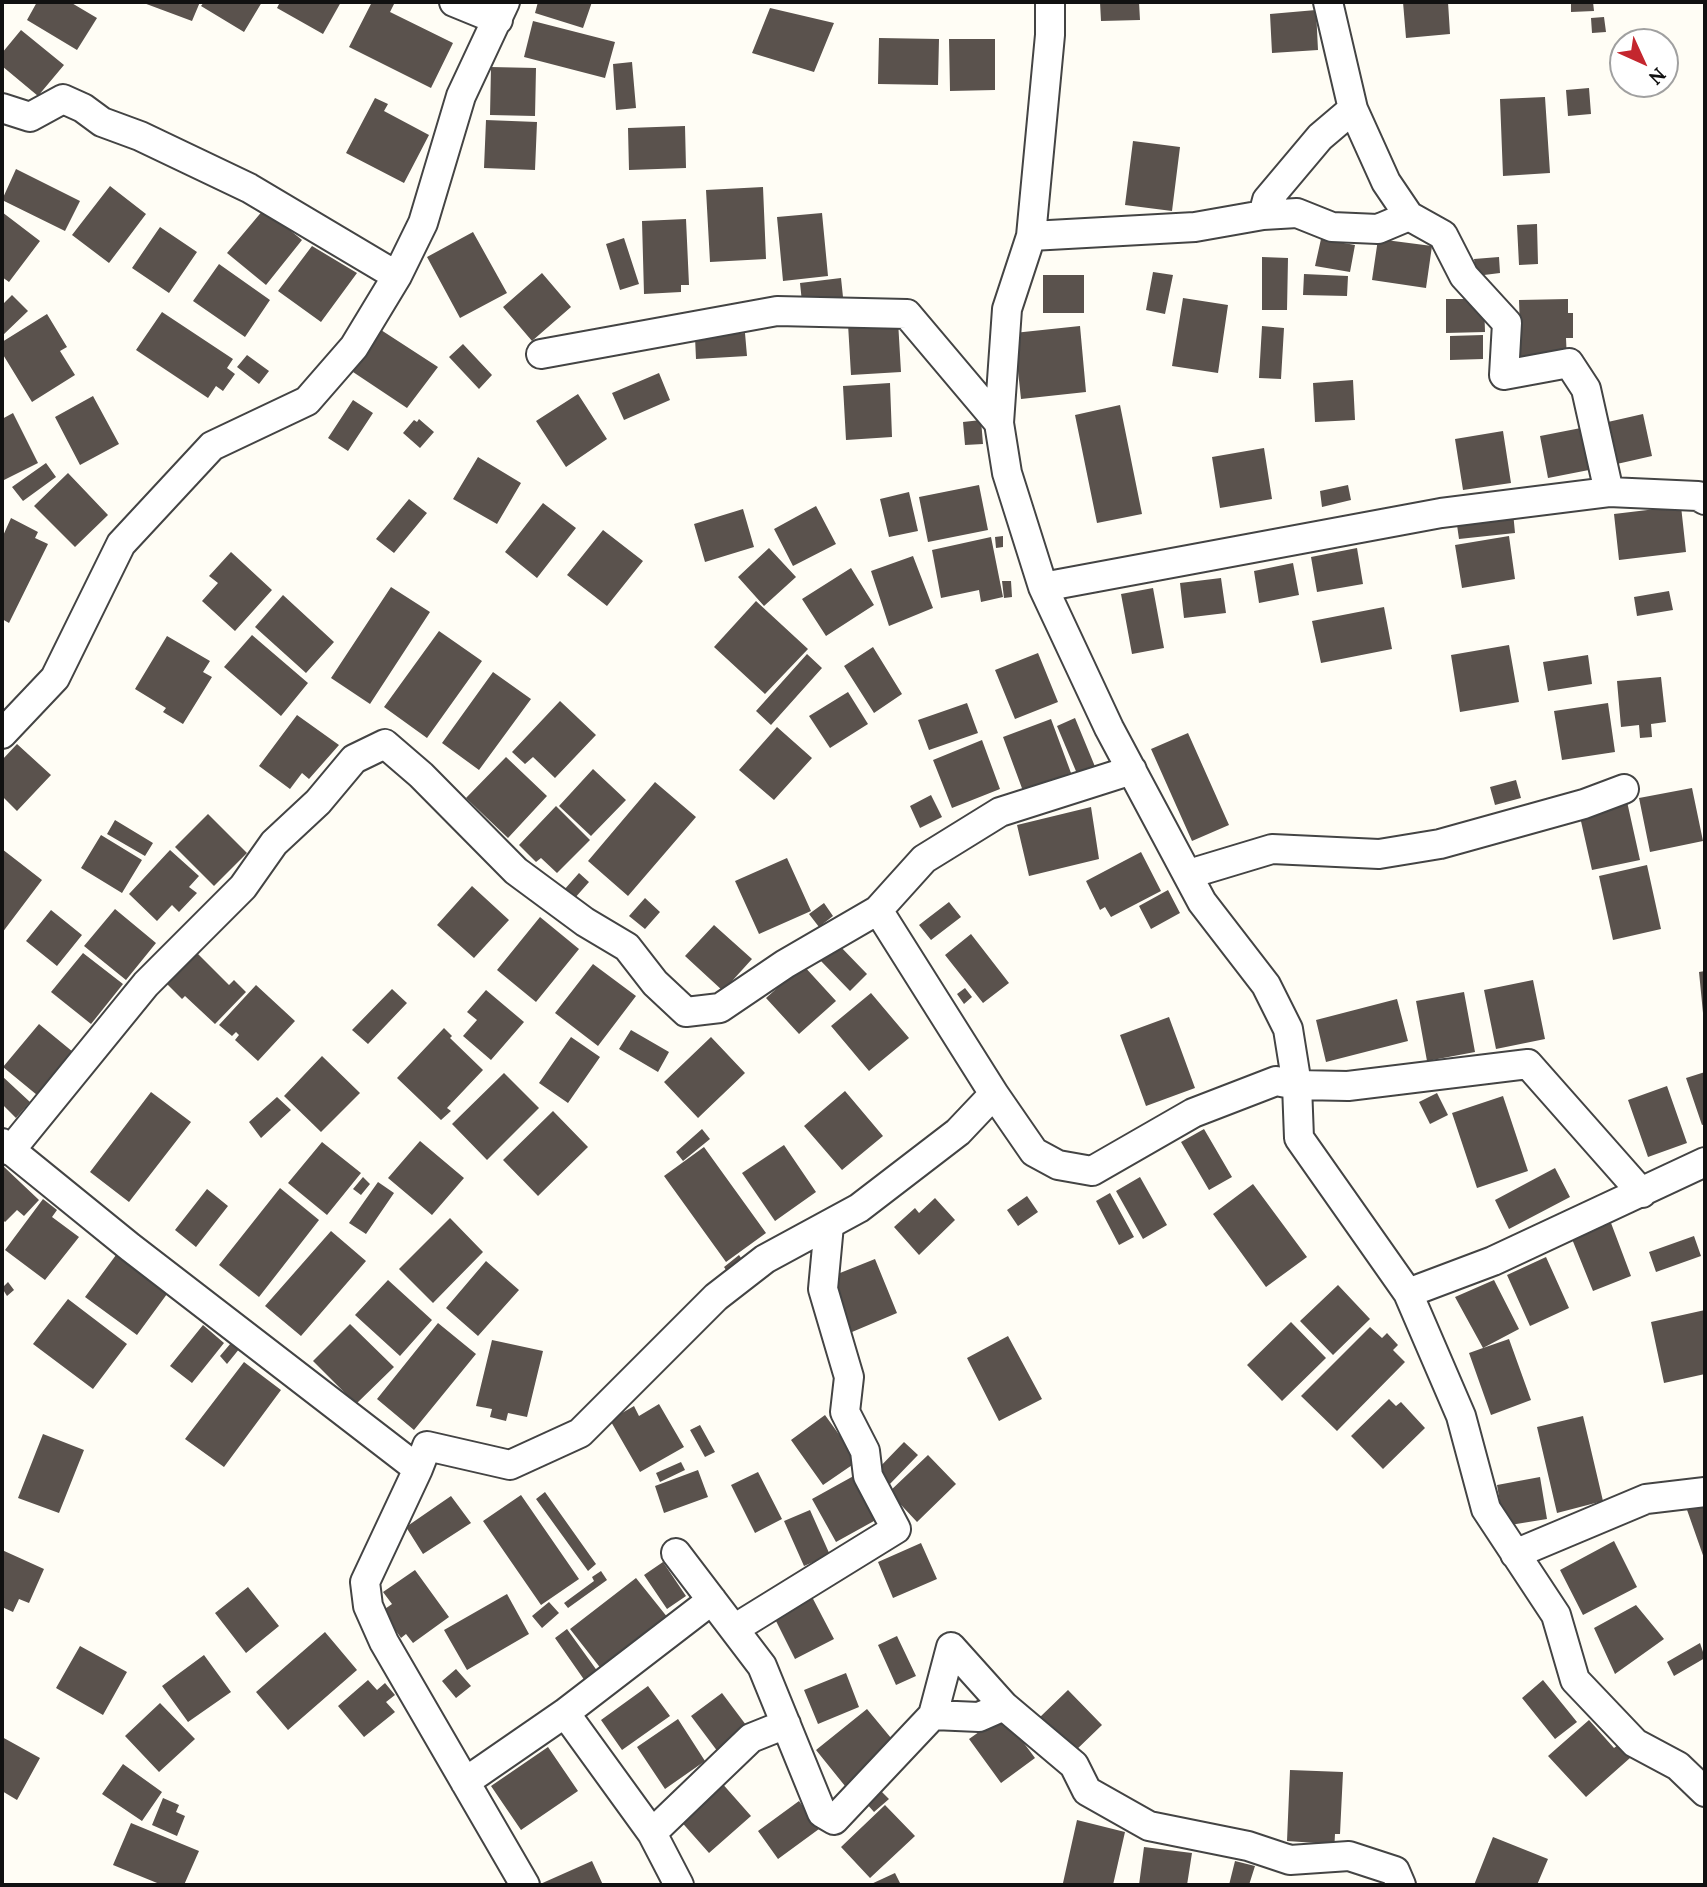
<!DOCTYPE html>
<style>
body{margin:0}
#map{position:relative;width:1707px;height:1887px;overflow:hidden;background:#fffdf5;font-family:Lora,serif}
canvas{display:block}
.frame{position:absolute;inset:0;border:4px solid #111;pointer-events:none}
.north{position:absolute;left:1609px;top:28px;width:70px;height:70px;box-sizing:border-box;background:#fff;border:2px solid #a0a0a0;border-radius:50%;rotate:135deg;font-size:19px;font-weight:700;line-height:28px;text-align:center;color:#111}
.north::after{content:'';display:block;margin:auto;width:24px;height:32px;background:#c4262e;clip-path:polygon(50% 0,100% 100%,50% 72%,0 100%)}
</style>
<div id="map">
<canvas width="1707" height="1887"></canvas>
<div class="frame"></div>
<div class="north">N</div>
</div>
<script>
const context = document.querySelector('canvas').getContext('2d');
context.lineJoin = 'round';
function paint(path, color) {
  context.fillStyle = color;
  context.fill(path, 'evenodd');
}
function shape(rows) {
  const path = new Path2D();
  for (const r of rows) {
    path.moveTo(r[0], r[1]);
    for (let i = 2; i < r.length; i += 2) path.lineTo(r[i], r[i + 1]);
  }
  return path;
}
function stroke(path, color, width, dash) {
  context.strokeStyle = color;
  context.lineWidth = width;
  context.lineCap = dash ? 'butt' : 'round';
  context.setLineDash(dash || []);
  context.stroke(path);
}
paint(shape([
 [37,2,70,2,97,18,77,50,27,20],
 [141,2,200,2,192,21],
 [204,2,262,2,244,32,201,6],
 [280,2,341,2,323,34,277,8],
 [372,2,395,2,390,12,453,43,431,88,349,47],
 [538,2,592,2,583,28,535,13],
 [1100,2,1139,2,1140,20,1101,21],
 [1403,2,1448,2,1450,34,1406,38],
 [1571,2,1593,2,1594,11,1571,12],
 [770,8,834,23,814,72,752,53],
 [1316,10,1318,50,1272,53,1270,14],
 [1604,17,1606,32,1592,33,1591,18],
 [533,21,615,42,605,78,524,57],
 [21,30,64,65,38,96,2,66,2,53],
 [879,38,939,39,938,85,878,84],
 [949,39,995,39,995,90,950,91],
 [632,62,636,108,616,110,613,64],
 [491,67,536,68,535,116,490,115],
 [1589,88,1591,114,1568,116,1566,90],
 [1545,97,1550,173,1503,176,1500,99],
 [375,98,388,104,384,111,429,135,404,183,346,153],
 [486,120,537,122,535,170,484,168],
 [685,126,686,168,629,170,628,128],
 [1133,141,1180,147,1172,211,1125,205],
 [16,169,80,201,65,231,2,200],
 [110,186,146,214,109,263,72,235],
 [763,187,766,259,710,262,706,190],
 [264,209,302,240,266,285,227,253],
 [2,212,40,241,9,282,2,277],
 [822,213,828,276,783,281,777,217],
 [686,219,689,285,681,285,681,292,644,294,642,221],
 [1537,224,1538,264,1519,265,1517,225],
 [160,227,197,252,169,293,132,268],
 [473,232,507,293,460,318,427,257],
 [624,238,639,284,620,290,606,244],
 [1321,239,1355,245,1350,272,1315,266],
 [1378,239,1432,246,1426,288,1372,280],
 [312,246,357,273,321,322,278,291],
 [1262,257,1288,258,1287,310,1262,310],
 [1499,257,1500,273,1476,276,1474,259],
 [219,264,270,300,245,337,193,301],
 [1153,272,1173,275,1165,314,1146,310],
 [542,273,571,307,532,341,503,307],
 [1304,274,1348,276,1347,296,1303,295],
 [1043,275,1084,275,1084,313,1043,313],
 [841,278,843,297,802,302,800,283],
 [12,295,28,311,2,336,2,305],
 [1183,298,1228,305,1218,373,1172,366],
 [1446,299,1484,299,1485,332,1446,333],
 [1568,299,1568,313,1573,313,1573,338,1566,338,1567,361,1521,362,1519,300],
 [162,312,233,359,227,368,235,374,223,391,216,386,208,398,136,350],
 [47,314,67,347,60,351,75,375,32,402,2,353,2,342],
 [898,321,901,372,851,375,848,324],
 [1080,326,1086,392,1021,399,1014,333],
 [1262,326,1284,328,1281,379,1259,378],
 [381,330,438,367,407,408,353,372,357,366,348,360],
 [745,333,747,356,696,359,695,337],
 [1483,335,1483,359,1450,360,1450,336],
 [463,344,492,375,479,389,449,357],
 [247,355,269,371,259,384,237,367],
 [659,373,670,400,624,420,612,393],
 [1353,380,1355,420,1315,422,1313,383],
 [890,383,892,437,846,440,843,386],
 [578,394,607,439,566,467,536,421],
 [93,396,119,444,80,465,55,417],
 [353,400,373,413,348,451,328,438],
 [1120,405,1142,514,1097,523,1075,415],
 [13,413,38,463,2,481,2,419],
 [1643,414,1652,456,1608,466,1599,424],
 [419,419,434,432,420,448,403,433,414,420,417,422],
 [981,420,983,444,965,445,963,422],
 [1586,427,1594,469,1548,478,1540,436],
 [1503,431,1511,483,1463,490,1455,439],
 [1264,448,1272,499,1220,508,1212,457],
 [478,457,521,483,497,524,453,499],
 [46,463,56,477,23,501,12,487],
 [68,473,108,515,75,547,34,506],
 [979,485,988,530,928,542,919,497],
 [1348,485,1351,500,1322,507,1320,491],
 [909,492,918,531,889,537,880,499],
 [409,499,427,513,394,553,376,539],
 [543,503,576,528,537,578,505,552],
 [816,506,836,544,793,566,774,529],
 [1681,506,1686,552,1619,560,1614,514],
 [743,509,754,547,705,562,694,524],
 [1513,512,1515,533,1459,539,1456,518],
 [11,518,38,532,35,538,48,544,9,623,2,619,2,538],
 [603,530,643,561,607,606,567,575],
 [1003,536,1003,547,996,548,995,537],
 [1509,536,1515,579,1462,588,1455,545],
 [991,537,1003,597,981,602,979,590,941,598,932,550],
 [769,548,796,577,764,606,738,577],
 [1357,548,1363,584,1317,592,1311,557],
 [231,552,272,590,235,631,202,601,218,583,209,576],
 [913,556,933,608,889,626,871,571],
 [1293,563,1299,595,1259,603,1254,571],
 [851,568,874,605,826,636,802,599],
 [1221,578,1226,613,1184,618,1180,583],
 [1002,581,1011,581,1012,597,1004,598],
 [391,587,430,612,370,704,331,678],
 [1153,588,1164,648,1132,654,1121,594],
 [1669,591,1673,610,1637,616,1634,597],
 [283,595,334,642,306,673,255,627],
 [756,601,808,649,765,694,714,647],
 [1384,607,1392,649,1321,663,1312,621],
 [439,631,482,661,427,738,384,707],
 [252,635,308,683,281,716,224,667],
 [167,636,210,661,203,672,212,677,183,724,163,712,166,708,135,689],
 [1509,645,1519,702,1460,712,1451,655],
 [873,647,902,694,874,713,844,666],
 [1038,653,1058,702,1015,719,995,670],
 [807,654,822,668,771,725,756,711],
 [1588,655,1592,684,1548,691,1543,662],
 [493,672,531,699,479,770,442,743],
 [1661,677,1666,722,1651,724,1652,737,1640,738,1639,725,1621,727,1617,681],
 [848,692,868,724,830,748,809,716],
 [560,701,596,735,555,778,533,757,525,764,512,752],
 [967,703,978,733,929,750,918,720],
 [1608,703,1615,752,1562,760,1554,711],
 [297,715,339,745,309,779,302,773,290,789,259,766],
 [1075,718,1096,769,1078,776,1057,726],
 [1051,719,1071,773,1023,791,1003,737],
 [777,727,812,758,774,800,739,770],
 [1188,733,1229,825,1192,841,1151,749],
 [982,740,1000,789,952,808,933,760],
 [17,744,51,775,17,811,2,796,2,760],
 [506,757,547,796,508,838,466,798],
 [593,769,626,800,591,836,559,806],
 [1516,780,1521,798,1495,805,1490,787],
 [655,782,696,817,628,896,588,861],
 [1692,788,1703,841,1650,852,1639,798],
 [931,795,942,817,920,828,910,806],
 [1626,797,1640,860,1592,870,1578,808],
 [556,806,590,840,557,873,541,858,536,862,519,845],
 [1091,807,1099,859,1029,876,1017,825],
 [208,814,247,853,214,886,175,847],
 [115,820,153,843,145,856,107,834],
 [101,835,142,860,122,893,81,868],
 [2,849,42,880,2,933],
 [170,850,199,876,189,887,197,893,179,912,172,905,157,921,129,894],
 [1141,852,1161,891,1111,917,1105,907,1100,910,1086,881],
 [787,858,811,911,759,934,735,881],
 [1647,865,1661,929,1613,940,1599,876],
 [579,873,589,882,574,899,564,890],
 [472,886,509,920,474,958,437,925],
 [1168,890,1180,913,1151,929,1139,906],
 [645,898,660,912,645,929,629,916],
 [949,902,961,917,931,940,919,925],
 [824,903,833,916,819,927,809,914],
 [115,909,156,943,126,980,84,946],
 [51,910,82,935,57,966,26,941],
 [540,917,579,949,536,1002,497,970],
 [714,925,752,959,723,991,685,956],
 [971,934,1009,983,983,1003,945,955],
 [836,942,867,974,850,991,819,959],
 [196,952,229,985,234,980,246,992,215,1024,185,996,182,999,166,983],
 [83,953,123,984,91,1024,51,992],
 [593,964,636,996,598,1046,555,1013],
 [803,965,836,1001,799,1034,766,998],
 [1705,971,1705,1013,1703,1013,1699,972],
 [1533,980,1545,1039,1496,1049,1484,990],
 [256,985,295,1021,258,1061,235,1040,239,1035,236,1032,232,1036,219,1025],
 [965,988,972,997,964,1004,957,994],
 [392,989,407,1003,368,1044,352,1030],
 [486,990,524,1022,491,1060,463,1036,477,1020,467,1012],
 [1464,992,1475,1052,1427,1061,1416,1001],
 [871,993,909,1038,869,1071,831,1026],
 [1397,999,1408,1041,1326,1062,1316,1020],
 [1169,1017,1195,1088,1146,1106,1120,1035],
 [39,1024,73,1052,37,1095,3,1067],
 [444,1028,452,1036,450,1038,483,1070,447,1108,451,1111,441,1120,397,1078],
 [631,1030,669,1052,658,1072,619,1049],
 [571,1037,600,1057,568,1103,539,1083],
 [711,1037,745,1073,698,1118,664,1082],
 [322,1056,360,1093,321,1132,284,1096],
 [1705,1072,1705,1124,1702,1125,1686,1078],
 [504,1073,539,1108,487,1160,452,1124],
 [2,1076,30,1102,16,1118,2,1104],
 [1667,1086,1687,1143,1648,1157,1628,1100],
 [845,1091,883,1136,842,1170,804,1126],
 [151,1092,191,1122,129,1202,90,1172],
 [1437,1093,1448,1115,1430,1124,1419,1102],
 [1503,1096,1528,1171,1477,1188,1452,1113],
 [277,1097,291,1110,261,1138,249,1122],
 [553,1111,588,1147,538,1196,503,1160],
 [702,1129,710,1139,683,1161,676,1152],
 [1204,1129,1232,1177,1209,1190,1181,1142],
 [420,1141,464,1178,432,1215,388,1178],
 [322,1142,361,1173,327,1215,288,1183],
 [784,1145,816,1192,775,1221,742,1173],
 [704,1147,766,1233,726,1262,664,1176],
 [2,1165,39,1200,24,1216,17,1210,5,1222,2,1219],
 [1555,1168,1570,1197,1509,1229,1495,1200],
 [363,1177,370,1184,361,1195,353,1189],
 [1140,1177,1167,1225,1143,1239,1116,1191],
 [378,1182,394,1193,366,1234,349,1223],
 [1253,1184,1307,1257,1266,1287,1213,1214],
 [280,1188,319,1220,259,1297,219,1265],
 [207,1189,228,1206,196,1247,175,1230],
 [1110,1193,1134,1237,1119,1245,1096,1201],
 [1027,1196,1038,1212,1018,1226,1007,1210],
 [935,1198,955,1220,919,1255,894,1227,915,1208,919,1213],
 [43,1199,57,1210,52,1217,79,1237,45,1280,5,1250],
 [450,1218,483,1252,433,1303,399,1269],
 [1611,1223,1631,1276,1593,1291,1572,1239],
 [331,1231,366,1261,301,1336,265,1306],
 [1694,1236,1701,1256,1656,1272,1649,1252],
 [116,1255,167,1294,137,1335,85,1297],
 [739,1255,745,1264,730,1276,724,1267],
 [1546,1257,1569,1308,1530,1326,1507,1275],
 [875,1259,897,1313,852,1332,830,1277],
 [486,1261,519,1290,478,1336,446,1308],
 [388,1280,432,1320,400,1356,355,1315],
 [1494,1280,1519,1329,1483,1348,1509,1339,1531,1400,1491,1415,1469,1353,1483,1348,1455,1297],
 [8,1282,14,1290,7,1296,2,1288],
 [1338,1285,1370,1319,1333,1355,1300,1321],
 [68,1299,127,1344,93,1389,33,1344],
 [1705,1310,1705,1374,1664,1383,1651,1322],
 [1291,1322,1326,1358,1282,1401,1247,1365],
 [438,1323,476,1354,414,1430,377,1399],
 [350,1324,394,1367,356,1404,313,1361],
 [203,1325,224,1343,192,1383,170,1366],
 [1370,1327,1382,1338,1387,1333,1398,1345,1393,1350,1405,1362,1337,1431,1301,1396],
 [1008,1336,1042,1399,999,1421,967,1358],
 [236,1337,244,1343,227,1364,220,1356],
 [492,1340,543,1351,527,1417,508,1413,506,1421,490,1417,492,1409,476,1406],
 [244,1362,281,1390,224,1467,185,1439],
 [1389,1399,1396,1406,1401,1402,1425,1428,1383,1469,1351,1436],
 [659,1404,684,1447,640,1472,610,1420,634,1406,639,1416],
 [825,1415,858,1461,823,1485,791,1440],
 [1583,1416,1603,1501,1557,1513,1537,1427],
 [700,1425,715,1452,705,1457,690,1430],
 [43,1434,84,1450,59,1513,18,1498],
 [904,1442,918,1455,887,1487,873,1474],
 [928,1455,956,1484,917,1522,889,1492],
 [681,1462,685,1470,660,1482,656,1473],
 [698,1470,708,1497,664,1513,655,1486],
 [758,1472,782,1519,755,1533,731,1485],
 [859,1473,883,1516,836,1542,812,1499],
 [1540,1477,1547,1519,1504,1526,1497,1485],
 [545,1492,596,1564,588,1571,536,1499],
 [521,1495,579,1579,541,1605,483,1521],
 [451,1496,471,1523,423,1554,406,1527],
 [1705,1500,1705,1561,1686,1507],
 [810,1510,830,1555,804,1566,784,1521],
 [1614,1541,1637,1587,1583,1615,1560,1570],
 [921,1543,937,1579,893,1598,878,1562],
 [2,1550,44,1569,29,1603,19,1599,13,1612,2,1607],
 [663,1562,686,1596,667,1609,644,1575],
 [415,1570,449,1617,413,1643,406,1634,401,1638,382,1611,392,1604,383,1592],
 [601,1571,607,1580,568,1608,564,1603,594,1581,592,1577],
 [636,1578,668,1618,602,1670,570,1629],
 [248,1587,279,1626,246,1653,215,1613],
 [507,1594,529,1634,467,1670,444,1630],
 [811,1595,834,1639,795,1659,773,1615],
 [549,1602,559,1613,542,1628,532,1616],
 [1636,1605,1664,1639,1615,1674,1594,1628],
 [567,1629,598,1672,585,1681,555,1638],
 [325,1632,357,1670,288,1730,256,1692],
 [897,1636,916,1676,896,1685,878,1645],
 [1700,1643,1705,1658,1674,1676,1667,1662],
 [80,1646,127,1672,103,1715,56,1688],
 [204,1655,231,1692,188,1722,162,1686],
 [456,1669,471,1686,456,1698,442,1681],
 [846,1673,859,1707,818,1724,804,1690],
 [368,1680,377,1690,385,1683,395,1695,386,1702,395,1712,364,1737,338,1706],
 [1543,1680,1577,1722,1555,1739,1522,1698],
 [648,1686,670,1716,622,1750,601,1720],
 [1068,1690,1102,1725,1073,1753,1039,1718],
 [722,1693,749,1729,718,1752,691,1716],
 [160,1703,195,1739,159,1772,125,1736],
 [867,1709,896,1744,845,1786,816,1750],
 [1003,1715,1035,1758,1001,1783,969,1739],
 [678,1719,705,1761,665,1789,637,1747],
 [1589,1720,1614,1748,1618,1745,1630,1758,1586,1797,1548,1756],
 [2,1737,40,1758,17,1800,2,1791],
 [548,1747,578,1791,521,1830,491,1786],
 [123,1764,162,1792,142,1821,102,1794],
 [1290,1770,1343,1772,1340,1834,1335,1834,1334,1853,1315,1853,1316,1843,1287,1841],
 [720,1781,751,1816,709,1853,678,1818],
 [880,1790,889,1799,874,1812,866,1803],
 [163,1798,179,1805,176,1812,185,1816,177,1836,152,1825],
 [799,1801,819,1829,778,1859,758,1831],
 [885,1805,915,1836,870,1878,841,1847],
 [1077,1820,1125,1832,1113,1885,1063,1883],
 [131,1823,199,1851,184,1885,162,1885,113,1865],
 [1493,1837,1548,1859,1537,1885,1474,1885],
 [1144,1847,1192,1853,1187,1885,1139,1885],
 [592,1861,603,1885,538,1885],
 [1235,1861,1255,1866,1249,1885,1229,1885],
 [895,1873,901,1885,869,1885]
]), '#5a524d');
const street = shape([
 [454,2,498,20],
 [1328,2,1353,109,1386,182,1409,216,1443,235,1464,276,1507,323,1504,375,1569,363,1586,389,1609,492],
 [2,108,30,117,63,99,83,108,102,122,140,136,249,188,397,276],
 [1263,215,1267,200,1320,137,1353,109],
 [1031,236,1195,227,1263,215,1297,213,1332,227,1378,229,1409,216],
 [541,354,777,311,907,314,999,423],
 [1043,587,1441,513,1609,492,1698,496,1705,500],
 [2,734,55,678,121,544,212,446,307,401,354,347,397,276,423,223,461,96,505,2],
 [1189,874,1272,849,1379,854,1440,844,1584,804,1624,789],
 [878,910,994,1094],
 [2,1143,130,1247,418,1469,365,1582,368,1606,384,1642,525,1885],
 [10,1151,146,984,243,887,274,843,318,802,354,759,385,744,421,775,516,871,585,922,627,947,655,983,686,1012,720,1008,785,964,878,910,924,859,1000,812,1132,770],
 [1642,1193,1528,1064,1348,1086,1297,1085,1299,1138,1408,1293,1461,1416,1486,1509,1556,1615,1575,1680,1635,1743,1678,1766,1705,1792],
 [1408,1293,1493,1261,1705,1162],
 [418,1469,427,1446,510,1465,580,1433,716,1297,765,1259,859,1208,958,1132,994,1094,1034,1152,1058,1165,1092,1171,1193,1113,1276,1081,1297,1085,1288,1029,1266,985,1202,902,1109,728,1043,587,1007,473,999,423,1007,309,1031,236,1050,35,1050,2],
 [676,1553,762,1666,822,1813,834,1820,933,1715,951,1647,1004,1706,1074,1765,1087,1791,1149,1826,1248,1846,1290,1860,1349,1856,1395,1871,1401,1885],
 [1515,1554,1646,1499,1705,1492],
 [734,1629,896,1529,868,1476,865,1451,845,1412,849,1377,823,1289,829,1225],
 [933,1715,979,1717,1004,1706],
 [465,1782,565,1713],
 [652,1833,565,1713,712,1600],
 [679,1885,652,1833,751,1738,786,1724]
]);
stroke(street, '#444', 32);
stroke(street, '#fff', 28);
</script>
